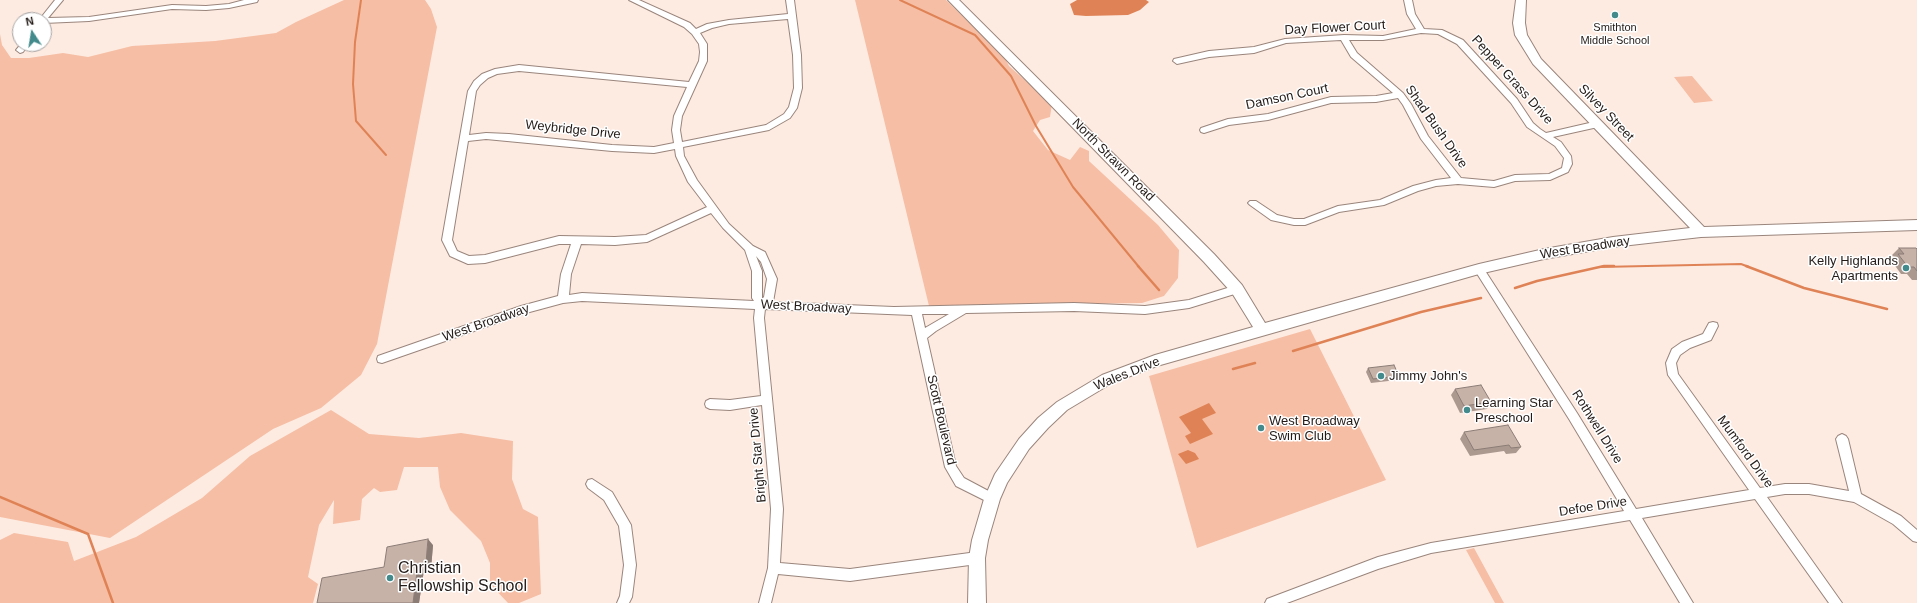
<!DOCTYPE html>
<style>
body{margin:0}
#map{position:relative;width:1917px;height:603px;overflow:hidden;background:#fdebe2;font-family:Arial,sans-serif}
canvas{display:block}
.north{position:absolute;left:12px;top:12px;width:40px;height:40px;box-sizing:border-box;background:#fff;border:1px solid #a7a4a3;border-radius:50%;rotate:348deg;font-size:11px;font-weight:700;line-height:16px;text-align:center;color:#231b18}
.north::after{content:'';display:block;margin:auto;width:14px;height:18px;background:#428a8b;clip-path:polygon(50% 0,100% 100%,50% 72%,0 100%)}
</style>
<div id="map">
<canvas width="1917" height="603"></canvas>
<div class="north">N</div>
</div>
<script>
const context = document.querySelector('canvas').getContext('2d');
context.lineJoin = 'round';
function paint(path, color) {
  context.fillStyle = color;
  context.fill(path, 'evenodd');
}
function shape(rows) {
  const path = new Path2D();
  for (const r of rows) {
    path.moveTo(r[0], r[1]);
    for (let i = 2; i < r.length; i += 2) path.lineTo(r[i], r[i + 1]);
  }
  return path;
}
function stroke(path, color, width, dash) {
  context.strokeStyle = color;
  context.lineWidth = width;
  context.lineCap = dash ? 'butt' : 'round';
  context.setLineDash(dash || []);
  context.stroke(path);
}
function write(font, color, halo, rows, align = 'center') {
  context.font = font + ' Arial,sans-serif';
  context.lineWidth = 3;
  context.setLineDash([]);
  context.textBaseline = 'middle';
  context.strokeStyle = halo;
  context.fillStyle = color;
  for (const [text, x, y, turn = 0] of rows) {
    context.save();
    context.translate(x, y);
    context.rotate((+turn || 0) * Math.PI / 180);
    context.textAlign = isNaN(turn) ? turn : align;
    if (halo) context.strokeText(text, 0, 0);
    context.fillText(text, 0, 0);
    context.restore();
  }
}
paint(shape([
 [344,0,425,0,431,9,437,27,377,344,361,375,321,408,273,429,110,538,0,517,0,34,2,45,11,58,29,58,63,53,88,57,132,46,215,41,276,33,296,22],
 [855,0,946,0,1004,56,1009,66,1052,104,1050,117,1040,120,1033,131,1048,150,1070,160,1080,147,1089,151,1089,161,1158,225,1179,250,1178,278,1164,296,1142,303,929,306],
 [1692,76,1713,101,1694,103,1674,77],
 [1310,329,1386,480,1197,548,1149,376],
 [331,410,369,434,419,438,461,433,513,441,512,479,523,509,538,517,541,594,519,603,508,603,490,584,490,563,481,541,450,510,440,487,438,467,404,467,397,490,380,492,374,488,362,499,360,520,333,524,334,500,319,525,308,577,318,584,313,603,0,603,0,540,14,533,68,542,74,561,136,537,202,498,250,456],
 [1474,548,1504,603,1495,603,1466,550]
]), '#f6bea4');
paint(shape([
 [1077,0,1146,0,1149,2,1140,10,1128,15,1086,16,1074,15,1070,4],
 [1209,403,1216,413,1202,419,1213,434,1190,444,1185,436,1191,433,1179,417],
 [1188,450,1195,453,1199,459,1186,464,1178,454]
]), '#df8356');
stroke(shape([
 [361,0,355,42,353,84,356,121,386,155],
 [900,0,975,35,1011,76,1036,126,1073,187,1139,267],
 [1600,267,1741,264,1749,267]
]), '#df8356', 2);
stroke(shape([
 [1138,266,1159,290],
 [1746,266,1804,288,1887,309],
 [1515,288,1537,281,1604,266,1614,266],
 [1293,351,1421,312,1481,298],
 [1233,369,1255,363],
 [0,497,88,534,113,603]
]), '#df8356', 2.5);
const street = shape([
 [55,0,63,0,48,18,89,17,172,5,206,6,229,4,244,0,258,0,257,2,229,8,206,10,172,9,89,21,44,23,44,20,39,20,55,0],
 [629,0,639,0,690,23,696,29,707,24,729,20,788,14,786,0,794,0,801,55,802,88,797,108,790,118,769,130,683,147,684,156,697,180,729,224,753,246,765,252,777,279,773,302,894,307,1074,303,1145,306,1189,300,1237,285,1241,286,1242,289,1241,292,1189,308,1145,314,1074,311,966,313,936,331,927,338,956,466,964,478,996,495,998,499,996,503,992,504,956,486,945,467,912,315,765,309,764,318,783,509,780,563,850,569,977,552,981,554,983,558,981,562,977,564,850,581,778,574,771,603,759,603,768,568,771,509,762,405,730,410,710,409,706,407,705,404,706,401,710,399,730,400,761,396,754,318,755,309,582,301,563,303,526,313,382,363,378,362,377,359,378,356,521,306,558,296,561,274,571,244,559,244,485,263,468,264,450,256,442,240,468,91,474,81,482,74,495,69,519,65,689,82,699,61,700,52,699,44,692,34,684,27,629,0],
 [788,19,793,55,794,88,789,107,784,114,766,125,682,142,680,130,682,116,707,61,707,44,700,33,712,28,729,24,788,19],
 [519,71,687,87,674,116,672,130,674,143,654,147,612,145,509,134,486,133,469,135,476,91,480,85,488,78,497,74,519,71],
 [486,139,612,151,654,153,675,149,676,156,688,182,707,207,646,235,615,237,559,236,485,255,469,256,457,251,452,240,468,141,486,139],
 [711,213,723,228,745,250,752,271,752,298,754,301,582,293,569,295,571,274,581,244,615,245,647,242,711,213],
 [756,256,761,262,767,279,764,297,762,299,762,271,756,256],
 [922,314,949,314,925,328,922,314],
 [1404,0,1412,0,1415,14,1424,29,1442,30,1463,40,1517,99,1533,123,1540,129,1546,133,1598,121,1602,124,1598,127,1553,137,1561,142,1571,156,1572,164,1568,172,1550,180,1515,181,1494,187,1458,184,1436,186,1418,191,1384,205,1339,212,1305,225,1294,225,1271,220,1250,205,1248,203,1250,201,1256,201,1277,215,1294,219,1304,219,1338,206,1380,200,1413,186,1436,180,1451,178,1421,139,1403,105,1398,98,1376,102,1331,103,1268,120,1229,125,1204,133,1201,132,1200,130,1201,128,1228,119,1268,114,1331,97,1376,96,1393,93,1351,57,1341,40,1286,43,1254,53,1209,57,1177,64,1173,61,1174,59,1209,51,1254,47,1285,39,1344,35,1383,36,1416,29,1407,14,1404,0],
 [1421,33,1438,34,1457,44,1511,103,1527,127,1555,146,1564,158,1562,168,1549,174,1515,175,1494,181,1461,178,1428,136,1411,104,1403,93,1357,53,1349,40,1383,40,1421,33],
 [21,44,29,44,23,52,20,53,16,50,21,44],
 [1479,265,1482,266,1577,413,1636,509,1749,490,1668,375,1666,363,1672,349,1682,342,1703,334,1709,323,1713,322,1717,323,1718,326,1711,340,1690,348,1680,355,1676,363,1678,374,1760,488,1785,484,1809,484,1849,491,1836,439,1838,436,1842,434,1846,436,1848,439,1861,494,1901,516,1917,530,1917,542,1913,541,1893,524,1854,502,1809,494,1785,494,1767,497,1842,603,1829,603,1755,499,1642,518,1693,603,1680,603,1630,520,1431,553,1378,569,1287,603,1265,603,1267,599,1378,557,1431,543,1624,511,1569,419,1476,272,1474,269,1479,265],
 [592,479,612,492,631,525,636,565,632,597,629,603,617,603,620,596,624,565,619,526,604,500,588,488,586,484,588,480,592,479]
]);
const secondary = shape([
 [948,0,959,0,1214,254,1242,285,1265,323,1479,264,1544,249,1613,237,1690,228,1533,64,1515,35,1513,23,1516,0,1526,0,1525,23,1527,35,1541,59,1704,227,1917,220,1917,230,1701,237,1613,247,1544,259,1479,274,1157,366,1112,383,1067,410,1048,428,1029,449,1007,483,1000,499,988,540,985,558,986,603,968,603,969,558,972,540,984,499,995,474,1019,439,1038,418,1057,402,1102,375,1155,355,1253,327,1232,293,1204,262,948,0]
]);
stroke(street, '#9a857c', 2);
stroke(secondary, '#9a857c', 2);
paint(street, '#fff');
paint(secondary, '#fff');
paint(shape([
 [1899,248,1917,249,1917,280,1912,280,1907,274,1901,274,1891,260,1894,257,1892,255],
 [1368,368,1399,376,1397,380,1371,383,1366,372],
 [1455,389,1491,402,1487,409,1460,413,1451,395],
 [1464,432,1521,447,1516,453,1506,454,1504,451,1470,456,1460,439],
 [433,545,431,569,424,570,419,603,317,603,384,567]
]), '#ab9990');
paint(shape([
 [428,539,433,545,431,569,426,563],
 [418,564,424,570,419,603,413,603]
]), '#8b7d76');
const building = shape([
 [1899,248,1916,248,1917,249,1917,271,1914,267,1908,267,1898,254,1904,254,1899,248],
 [1394,365,1399,376,1373,379,1368,368,1394,365],
 [1481,385,1491,402,1464,406,1455,389,1481,385],
 [1508,425,1521,447,1511,448,1509,445,1474,450,1464,432,1508,425],
 [428,539,426,563,418,564,413,603,317,603,322,578,384,567,387,547,428,539]
]);
paint(building, '#c7b2a8');
stroke(building, '#8b7d76', 1);
for (const [x, y, r, color] of [
 [1615,15,4,"#428a8b"],
 [1906,268,4,"#428a8b"],
 [1381,376,4,"#428a8b"],
 [1467,410,4,"#428a8b"],
 [1261,428,4,"#428a8b"],
 [390,578,4,"#428a8b"]
]) {
  const dot = new Path2D();
  dot.arc(x, y, r, 0, 2 * Math.PI);
  context.fillStyle = color;
  context.fill(dot);
  stroke(dot, '#fff', 1.5);
}
write('11px', '#231b18', '#fff', [
 ["Smithton",1615,28],
 ["Middle School",1615,41]
]);
write('13px', '#231b18', '#fff', [
 ["Day Flower Court",1335,28,-3],
 ["Pepper Grass Drive",1512,80,48],
 ["Damson Court",1287,97,-12],
 ["Silvey Street",1606,113,46],
 ["Shad Bush Drive",1436,127,55],
 ["Weybridge Drive",573,130,6],
 ["North Strawn Road",1113,160,45],
 ["West Broadway",1585,248,-9],
 ["West Broadway",806,307,3],
 ["West Broadway",486,323,-19],
 ["Wales Drive",1127,374,-22],
 ["Scott Boulevard",941,420,77],
 ["Rothwell Drive",1597,427,58],
 ["Mumford Drive",1745,452,54],
 ["Bright Star Drive",758,455,-95],
 ["Defoe Drive",1593,507,-9]
]);
write('13px', '#231b18', '#fff', [
 ["Kelly Highlands",1898,261,"right"],
 ["Apartments",1898,276,"right"],
 ["Jimmy John's",1389,376],
 ["Learning Star",1475,403],
 ["Preschool",1475,418],
 ["West Broadway",1269,421],
 ["Swim Club",1269,436]
], 'left');
write('16px', '#231b18', '#fff', [
 ["Christian",398,569],
 ["Fellowship School",398,587]
], 'left');
</script>
